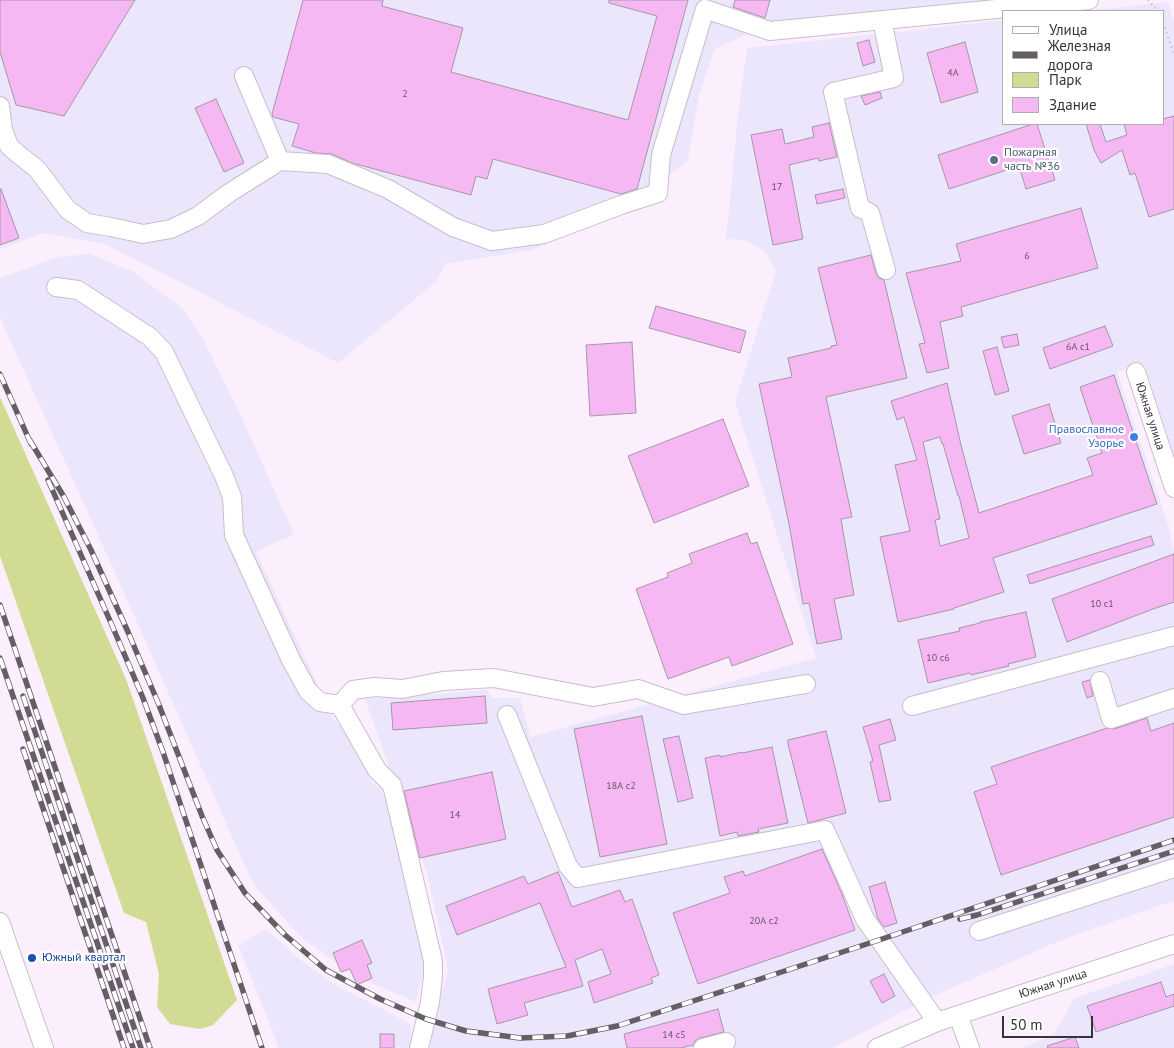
<!DOCTYPE html>
<meta charset="utf-8">
<style>
body{margin:0}
#map{position:relative;width:1174px;height:1048px;overflow:hidden;background:#fceffd;font-family:"PT Sans",sans-serif}
canvas{display:block}
.legend{position:absolute;left:1002px;top:10px;width:162px;height:115px;box-sizing:border-box;background:#fff;border:1px solid #afadb0;margin:0;padding:6px 9px;list-style:none;font-size:15px;color:#383239}
.legend li{display:flex;align-items:center;gap:10px;height:25px}
.legend b{width:25px;border:1px solid #afadb0}
.scale{position:absolute;left:1002px;top:1016px;width:91px;height:22px;box-sizing:border-box;border:2px solid #383239;border-top:0;padding-left:6px;font-size:15px;line-height:18px;white-space:nowrap;color:#383239;-webkit-text-stroke:4px #fff;paint-order:stroke}
</style>
<div id="map">
<canvas width="1174" height="1048"></canvas>
<ul class="legend">
<li><b style="height:6px;background:#fff"></b>Улица</li>
<li><b style="height:6px;background:#665e67"></b>Железная дорога</li>
<li><b style="height:14px;background:#d2db93"></b>Парк</li>
<li><b style="height:14px;background:#f5b8f3"></b>Здание</li>
</ul>
<div class="scale">50 m</div>
</div>
<script>
const context = document.querySelector('canvas').getContext('2d');
context.lineJoin = 'round';
function paint(path, color) {
  context.fillStyle = color;
  context.fill(path, 'evenodd');
}
function shape(rows) {
  const path = new Path2D();
  for (const r of rows) {
    path.moveTo(r[0], r[1]);
    for (let i = 2; i < r.length; i += 2) path.lineTo(r[i], r[i + 1]);
  }
  return path;
}
function stroke(path, color, width, dash) {
  context.strokeStyle = color;
  context.lineWidth = width;
  context.lineCap = dash ? 'butt' : 'round';
  context.setLineDash(dash || []);
  context.stroke(path);
}
function write(font, color, halo, rows, align = 'center') {
  context.font = font + ' "PT Sans",sans-serif';
  context.lineWidth = 4.5;
  context.setLineDash([]);
  context.textBaseline = 'middle';
  context.strokeStyle = halo;
  context.fillStyle = color;
  for (const [text, x, y, turn = 0] of rows) {
    context.save();
    context.translate(x, y);
    context.rotate((+turn || 0) * Math.PI / 180);
    context.textAlign = isNaN(turn) ? turn : align;
    if (halo) context.strokeText(text, 0, 0);
    context.fillText(text, 0, 0);
    context.restore();
  }
}
paint(shape([
 [0,0,1009,0,762,27,714,50,699,95,688,160,637,202,532,250,445,264,437,281,338,363,105,244,43,233,0,249],
 [1168,2,1174,21,1174,456,1144,363,1117,372,1170,531,1171,541,1174,550,1174,901,1097,927,1050,945,931,997,833,1048,430,1048,434,1025,448,969,427,874,365,699,487,690,493,698,520,698,530,737,816,658,735,402,776,271,766,252,755,245,744,240,726,239,738,115,747,48,1003,20,1003,124,1163,124,1163,11,1085,11],
 [90,254,132,271,182,308,204,341,242,418,294,534,256,552,335,722,347,731,373,784,384,790,427,957,416,1002,359,978,350,969,341,972,337,963,303,939,253,884,121,586,0,318,0,278,57,257],
 [266,929,298,958,334,984,411,1024,412,1048,279,1048,238,945],
 [1174,964,1174,1048,1021,1048,1053,1035,1075,998]
]), '#ece6fc');
paint(shape([
 [0,397,126,679,237,1000,213,1025,200,1029,170,1024,157,1007,159,974,146,922,124,913,0,556]
]), '#d2db93');
const building = shape([
 [0,0,135,0,64,116,16,105,0,52,0,0],
 [303,0,383,0,382,6,463,28,451,72,628,120,657,16,609,3,609,0,688,0,637,189,621,194,493,159,487,179,476,176,471,195,352,163,332,154,316,153,292,146,299,124,273,117,272,114,303,0],
 [735,0,770,0,765,18,733,7,735,0],
 [869,40,875,62,863,66,857,43,869,40],
 [965,42,978,92,941,103,927,53,965,42],
 [880,92,882,98,865,105,861,96,880,92],
 [216,99,244,163,224,172,195,108,216,99],
 [1174,116,1174,209,1149,217,1135,173,1130,175,1122,150,1101,163,1094,150,1086,124,1100,124,1106,142,1127,135,1124,124,1163,124,1163,119,1174,116],
 [829,123,837,157,819,161,818,158,789,165,803,239,773,245,751,135,782,129,785,144,814,137,812,127,829,123],
 [1033,124,1037,124,1055,180,1026,189,1019,166,949,189,938,155,1033,124],
 [0,189,1,189,19,238,0,245,0,189],
 [843,189,845,198,817,204,815,195,843,189],
 [1081,208,1098,268,961,307,963,316,940,322,949,368,927,373,919,344,925,343,906,273,961,261,956,244,1081,208],
 [871,255,876,273,879,278,884,280,907,378,826,397,852,517,841,519,854,595,834,599,842,639,817,644,809,603,803,604,789,524,759,384,792,377,788,358,831,348,831,346,837,345,818,268,871,255],
 [656,306,746,331,740,353,649,328,656,306],
 [1105,326,1113,346,1050,369,1043,348,1105,326],
 [1017,334,1019,345,1004,348,1001,337,1017,334],
 [632,342,636,413,590,416,586,345,632,342],
 [997,347,1009,391,995,395,983,351,997,347],
 [1114,375,1157,504,993,558,1004,592,954,608,954,609,898,622,880,537,910,531,895,465,917,460,904,417,897,420,891,401,947,383,961,445,979,513,1093,475,1087,458,1102,453,1080,387,1114,375],
 [940,437,942,444,943,444,958,496,959,496,969,538,940,546,935,520,940,519,923,442,940,437],
 [1049,404,1061,443,1024,454,1012,416,1049,404],
 [723,419,749,486,654,523,628,456,723,419],
 [747,533,751,544,757,542,793,644,732,666,729,657,668,679,636,589,668,577,667,573,692,563,689,554,747,533],
 [1151,536,1154,545,1030,584,1027,575,1151,536],
 [1174,554,1174,602,1153,609,1067,642,1052,599,1174,554],
 [1026,612,1036,657,1008,664,1009,666,992,670,971,675,970,673,928,683,918,640,960,631,959,628,980,623,980,622,1026,612],
 [1090,680,1093,696,1087,698,1082,682,1090,680],
 [485,696,487,723,393,730,391,703,485,696],
 [642,716,667,844,600,857,574,729,642,716],
 [1147,718,1151,731,1174,723,1174,817,1001,875,974,792,997,784,991,767,1107,728,1114,729,1147,718],
 [890,719,896,740,879,745,891,800,879,802,870,762,873,761,863,727,890,719],
 [826,731,846,813,808,823,788,744,788,740,826,731],
 [679,736,693,798,678,802,663,739,679,736],
 [772,747,788,823,758,829,759,832,738,836,737,832,720,836,705,758,720,755,720,757,742,752,742,753,772,747],
 [492,772,506,839,420,858,404,791,492,772],
 [822,849,842,894,855,930,698,984,673,913,730,893,724,877,743,871,745,876,822,849],
 [558,872,572,907,620,890,625,902,632,899,659,975,651,978,653,983,594,1003,588,982,611,974,602,949,575,960,583,986,524,1003,528,1015,497,1024,488,989,566,967,540,903,457,935,446,906,524,876,528,884,558,872],
 [885,882,897,923,884,927,878,919,869,887,885,882],
 [362,940,372,963,367,965,372,978,357,985,350,969,341,972,333,953,362,940],
 [884,974,895,996,882,1003,870,981,884,974],
 [1161,982,1166,997,1174,994,1174,1006,1096,1032,1087,1006,1161,982],
 [718,1009,724,1032,700,1038,695,1041,693,1045,681,1048,627,1048,624,1034,718,1009],
 [380,1034,394,1034,394,1048,380,1048,380,1034],
 [1075,1037,1079,1048,1048,1048,1047,1046,1075,1037]
]);
paint(building, '#f5b8f3');
stroke(building, '#a797a6', 1);
const minor = shape([
 [882,20,894,78,833,92,860,208,870,213,886,270],
 [244,76,280,161,328,164,388,189,453,227,492,241,544,234,621,205,658,193,661,155,705,9,770,31,1089,0],
 [0,106,3,130,9,146,18,154,37,169,68,210,87,223,111,227,143,234,171,229,198,216,229,193,280,161],
 [56,287,78,290,150,337,164,352,224,476,232,497,234,535,291,660,308,691,320,702,340,705],
 [1136,372,1174,488],
 [1100,681,1111,719,1174,698],
 [340,705,353,690,375,687,402,689,443,681,494,678,593,697,638,689,684,705,806,684],
 [340,705,377,770,392,785,433,961,433,977,430,1002,419,1048],
 [912,706,1174,636],
 [507,715,568,866,578,878,825,830,865,919,937,1022],
 [0,922,44,1048],
 [979,931,1174,868],
 [958,1015,970,1048],
 [703,1048,726,1042],
 [877,1048,937,1022,1174,944]
]);
stroke(minor, '#cbbccd', 20);
stroke(shape([
 [1148,0,1158,11],
 [1163,23,1174,54]
]), '#c0b5c1', 2.5, [1, 4]);
stroke(minor, '#fff', 18);
const rail = shape([
 [0,374,31,444],
 [29,439,64,497,91,550,128,632,159,705,202,816,217,850,245,893,285,935,326,970,380,999,426,1019,466,1031,520,1038,567,1036,617,1026,879,940,1174,840],
 [48,480,111,623,143,698,163,752,262,1048],
 [0,605,150,1048],
 [0,658,133,1048],
 [23,696,141,1048],
 [23,749,124,1048],
 [960,919,977,915,1174,851]
]);
stroke(rail, '#665e67', 5.5);
stroke(rail, '#fff', 4, [11]);
for (const [x, y, r, color] of [
 [994,160,5,"#5c6f8a"],
 [1134,437,5,"#3f7fe0"],
 [32,958,5,"#1a4fb4"]
]) {
  const dot = new Path2D();
  dot.arc(x, y, r, 0, 2 * Math.PI);
  context.fillStyle = color;
  context.fill(dot);
  stroke(dot, '#fff', 2);
}
write('10px', '#675468', null, [
 ["4А",953,73],
 ["2",405,94],
 ["17",777,187],
 ["6",1027,256],
 ["6А с1",1078,347],
 ["10 с1",1102,604],
 ["10 с6",938,658],
 ["18А с2",621,786],
 ["14",455,815],
 ["20А с2",764,921],
 ["14 с5",674,1035]
]);
write('12px', '#4e5e75', '#fff', [
 ["Пожарная",1004,153],
 ["часть №36",1004,167]
], 'left');
write('12px', '#383239', '#fff', [
 ["Южная улица",1150,416,72],
 ["Южная улица",1053,984,-18]
]);
write('12px', '#366cbe', '#fff', [
 ["Православное",1124,430],
 ["Узорье",1124,444]
], 'right');
write('12px', '#164399', '#fff', [
 ["Южный квартал",42,958]
], 'left');
</script>
